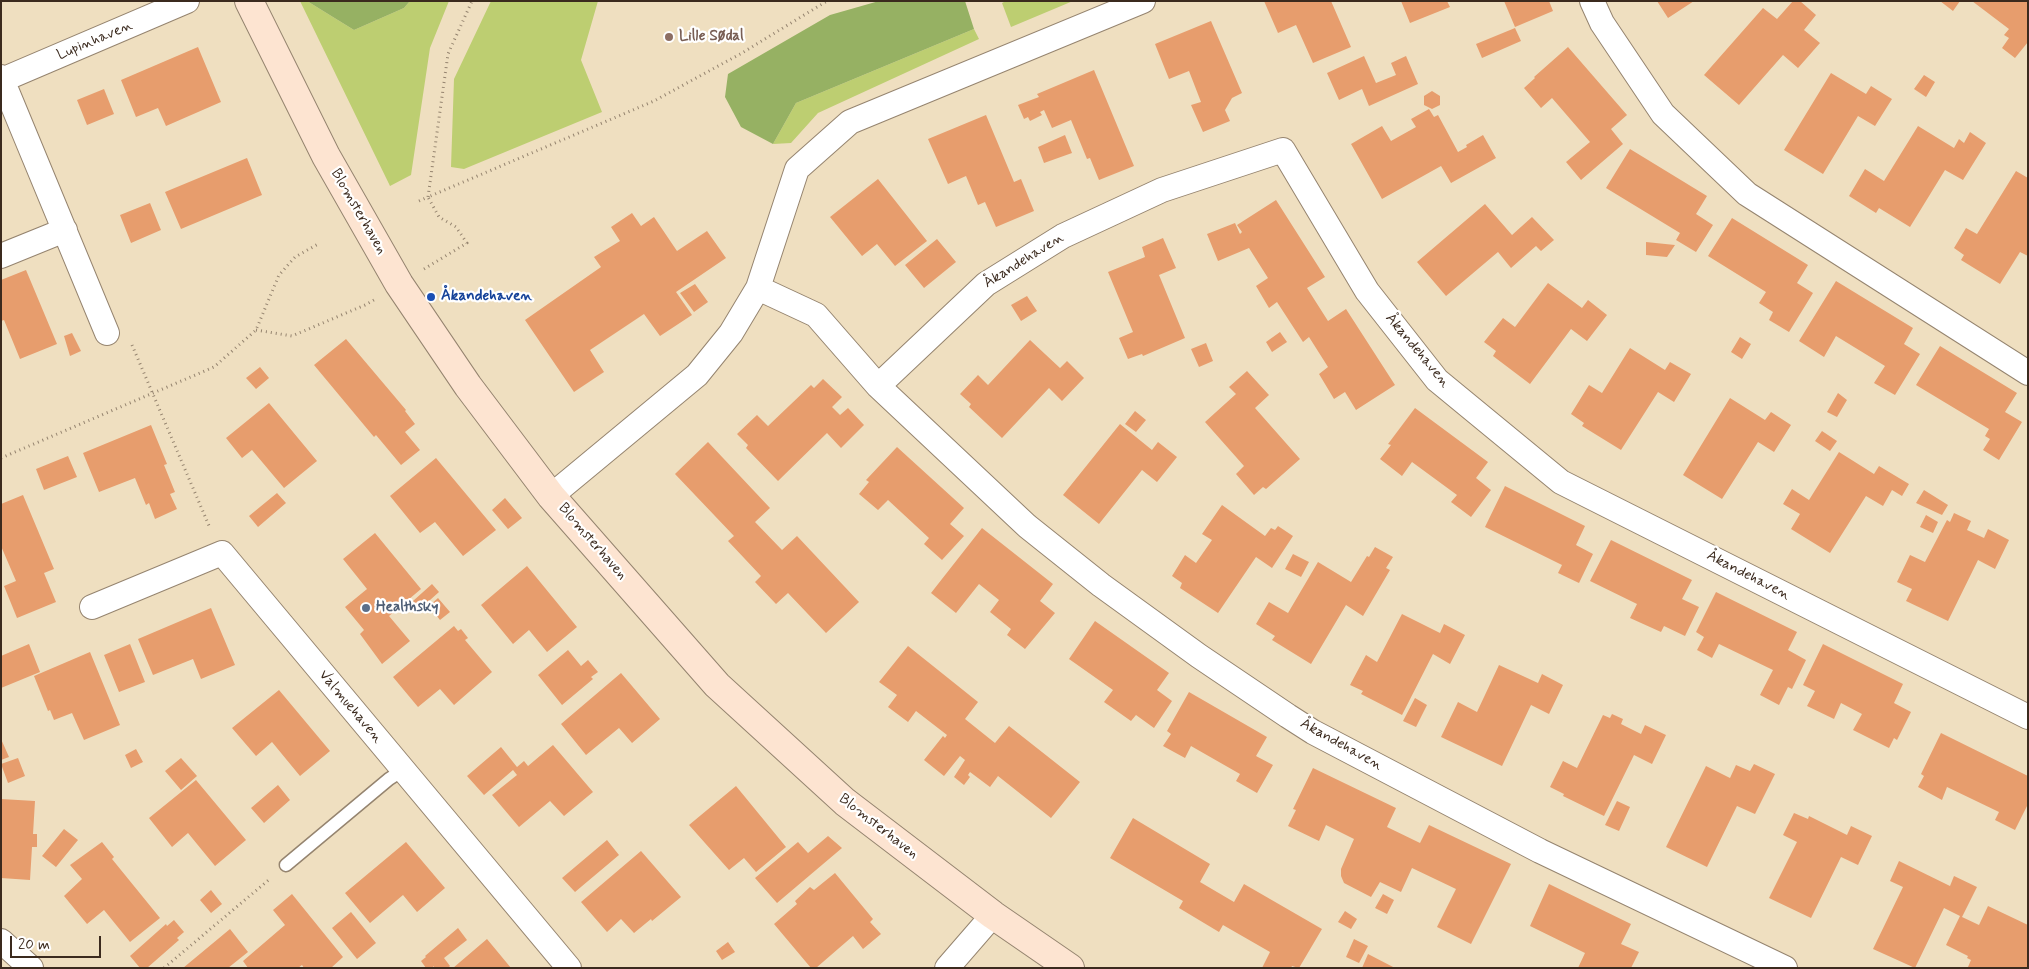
<!DOCTYPE html>
<meta charset="utf-8">
<style>
body{margin:0}
#map{position:relative;width:2029px;height:969px;overflow:hidden;background:#efdfc0;font-family:Mynerve,sans-serif}
canvas{display:block}
.frame{position:absolute;inset:0;border:2px solid #3b2a1e;pointer-events:none}
.scale{position:absolute;left:10px;top:936px;width:91px;height:22px;box-sizing:border-box;border:2px solid #3b2a1e;border-top:0;padding-left:6px;font-size:15px;line-height:18px;white-space:nowrap;color:#3b2a1e;-webkit-text-stroke:4px #fff;paint-order:stroke}
</style>
<div id="map">
<canvas width="2029" height="969"></canvas>
<div class="frame"></div>
<div class="scale">20 m</div>
</div>
<script>
const context = document.querySelector('canvas').getContext('2d');
context.lineJoin = 'round';
function paint(path, color) {
  context.fillStyle = color;
  context.fill(path, 'evenodd');
}
function shape(rows) {
  const path = new Path2D();
  for (const r of rows) {
    path.moveTo(r[0], r[1]);
    for (let i = 2; i < r.length; i += 2) path.lineTo(r[i], r[i + 1]);
  }
  return path;
}
function stroke(path, color, width, dash) {
  context.strokeStyle = color;
  context.lineWidth = width;
  context.lineCap = dash ? 'butt' : 'round';
  context.setLineDash(dash || []);
  context.stroke(path);
}
function write(font, color, halo, rows, align = 'center') {
  context.font = font + ' Mynerve,sans-serif';
  context.lineWidth = 4.5;
  context.setLineDash([]);
  context.textBaseline = 'middle';
  context.strokeStyle = halo;
  context.fillStyle = color;
  for (const [text, x, y, turn = 0] of rows) {
    context.save();
    context.translate(x, y);
    context.rotate((+turn || 0) * Math.PI / 180);
    context.textAlign = isNaN(turn) ? turn : align;
    if (halo) context.strokeText(text, 0, 0);
    context.fillText(text, 0, 0);
    context.restore();
  }
}
paint(shape([
 [300,1,307,1,354,30,404,8,410,1,449,1,430,48,411,175,390,186],
 [491,1,598,1,581,60,602,112,464,169,451,167,454,79],
 [1006,1,1073,1,1011,27,1002,3],
 [974,29,979,39,818,113,791,143,773,144,796,103]
]), '#bdce71');
paint(shape([
 [307,1,410,1,404,8,354,30],
 [879,1,965,1,974,29,796,103,773,144,741,127,725,97,728,74,830,15]
]), '#96b163');
paint(shape([
 [1264,1,1331,1,1351,47,1313,63,1296,25,1278,33],
 [1401,1,1447,1,1450,7,1410,23],
 [1504,1,1549,1,1553,11,1515,27],
 [1657,1,1694,1,1668,18],
 [1793,1,1800,1,1816,15,1804,30,1820,43,1798,68,1783,55,1739,105,1704,75,1763,8,1777,19],
 [1940,1,1960,1,1953,11],
 [1972,1,2028,1,2028,42,2015,58,2002,48,2009,38,2004,35,2009,29],
 [1211,21,1242,93,1232,98,1225,110,1230,121,1203,132,1191,105,1201,102,1189,71,1169,79,1155,44],
 [1515,28,1521,41,1482,58,1476,44],
 [198,47,221,102,166,126,158,108,136,117,121,80],
 [1568,47,1627,115,1611,129,1623,144,1581,180,1566,162,1590,142,1552,98,1541,108,1524,88,1535,78,1534,77],
 [1364,56,1376,83,1396,75,1391,63,1406,56,1418,84,1369,106,1362,89,1339,100,1327,73],
 [1094,70,1134,166,1099,180,1090,158,1087,159,1071,120,1052,128,1044,110,1040,112,1042,115,1030,121,1028,117,1024,119,1018,105,1039,97,1037,94],
 [1831,73,1866,94,1871,86,1892,99,1875,126,1858,116,1823,174,1784,150],
 [1924,75,1935,82,1926,97,1914,89],
 [104,89,114,114,87,125,77,100],
 [1432,91,1440,96,1440,105,1432,109,1424,105,1424,96],
 [1429,109,1434,117,1438,115,1458,152,1467,147,1466,145,1483,135,1496,158,1451,183,1441,166,1382,199,1351,144,1382,126,1391,141,1416,127,1411,119],
 [986,115,1014,182,1021,179,1034,211,996,227,985,202,978,205,966,176,948,184,928,139],
 [1918,126,1954,148,1959,139,1964,143,1970,132,1986,143,1963,180,1945,170,1910,227,1879,208,1876,213,1849,196,1865,169,1884,181],
 [1065,135,1072,153,1044,163,1038,147],
 [1630,149,1707,196,1696,214,1713,225,1696,252,1676,240,1680,233,1606,188],
 [247,158,262,195,181,229,165,192],
 [2016,171,2028,178,2028,256,2020,252,2000,284,1961,260,1964,255,1954,248,1966,228,1977,234],
 [878,179,927,241,895,266,877,244,862,256,830,217],
 [1276,200,1325,277,1307,288,1328,321,1346,309,1395,385,1356,410,1345,392,1334,399,1319,374,1328,367,1309,337,1303,342,1277,302,1269,308,1256,286,1268,278,1249,248,1218,261,1207,234,1235,223,1240,234,1242,232,1237,225],
 [150,203,161,230,131,243,120,215],
 [1485,204,1512,235,1532,217,1554,240,1541,251,1536,246,1511,268,1498,252,1446,296,1417,262],
 [632,213,641,226,654,217,677,251,707,231,726,258,676,292,692,315,660,336,644,314,590,350,604,372,574,392,525,320,601,267,594,257,620,241,611,227],
 [1732,218,1808,265,1797,283,1813,293,1789,332,1769,320,1773,312,1759,303,1766,292,1708,256],
 [1163,238,1176,268,1159,275,1185,338,1143,356,1142,354,1128,359,1119,338,1133,332,1108,272,1145,257,1142,247],
 [937,239,956,262,924,288,905,265],
 [1646,242,1675,245,1667,257,1646,255],
 [26,270,57,344,20,359,4,320,1,321,1,280],
 [1836,281,1913,328,1904,344,1920,354,1895,395,1874,383,1885,366,1836,336,1824,357,1799,341],
 [1548,283,1582,308,1588,300,1607,315,1587,341,1571,329,1530,384,1493,356,1496,351,1484,342,1503,318,1515,327],
 [695,284,708,302,694,312,680,293],
 [1027,296,1037,311,1021,321,1011,305],
 [1280,332,1287,342,1272,352,1266,342],
 [72,333,81,351,70,356,64,336],
 [1740,337,1751,344,1742,359,1731,352],
 [346,339,406,410,405,411,415,424,405,432,420,450,401,465,376,435,374,437,314,365],
 [1030,340,1060,368,1067,361,1084,378,1062,401,1049,388,1002,438,969,407,971,404,960,394,978,375,988,385],
 [1206,343,1213,361,1199,367,1191,349],
 [1940,346,2017,393,2005,412,2022,422,1999,460,1983,450,1990,439,1985,436,1989,429,1916,385],
 [1630,348,1665,370,1670,362,1691,374,1674,402,1658,392,1621,450,1582,426,1584,423,1571,414,1589,385,1602,393],
 [260,367,269,378,256,389,246,378],
 [1247,371,1269,395,1255,408,1300,459,1266,489,1263,487,1254,495,1236,474,1244,466,1205,422,1236,394,1229,387],
 [823,379,842,397,832,407,840,415,848,408,864,425,841,448,827,433,778,481,746,448,748,445,737,434,757,415,768,426,811,385,814,388],
 [1838,393,1847,400,1837,417,1827,412],
 [1730,398,1765,420,1771,412,1791,425,1774,452,1758,442,1722,499,1683,475],
 [269,403,317,461,284,488,252,450,242,458,226,438],
 [1415,408,1488,462,1476,478,1491,490,1471,517,1451,502,1457,495,1412,462,1402,476,1380,459,1391,445,1388,444],
 [1135,411,1146,420,1136,432,1125,424],
 [1120,424,1152,450,1158,442,1177,457,1157,482,1142,470,1099,524,1063,495],
 [151,425,167,464,164,465,175,492,170,494,177,509,155,519,149,503,146,505,135,478,99,492,83,453],
 [1822,431,1837,441,1830,451,1815,441],
 [708,442,770,508,755,522,782,550,797,536,859,602,826,633,788,593,776,604,755,582,761,576,728,541,734,536,675,474],
 [897,447,964,508,950,524,964,536,942,560,924,544,929,538,888,500,878,510,859,494,869,482,866,480],
 [1839,452,1874,474,1879,466,1909,484,1902,496,1892,490,1883,506,1866,496,1830,553,1791,529,1800,514,1783,504,1792,489,1809,500],
 [68,456,77,477,44,490,36,469],
 [436,458,496,530,463,556,435,522,420,533,390,496],
 [1505,486,1585,526,1576,545,1593,554,1579,583,1558,573,1562,565,1485,527],
 [1924,490,1948,505,1942,515,1916,503],
 [277,493,286,503,258,527,249,516],
 [23,495,54,569,44,573,56,602,17,618,4,586,16,581,1,546,1,504],
 [505,498,522,518,508,529,492,510],
 [1222,505,1265,536,1271,528,1275,530,1278,526,1293,536,1272,568,1256,557,1218,613,1180,588,1182,583,1172,576,1185,555,1196,563,1212,540,1202,534],
 [1954,513,1971,521,1967,530,1984,538,1988,529,2009,540,1995,569,1978,560,1948,621,1906,601,1912,589,1897,582,1910,555,1925,562,1947,520,1950,522],
 [1926,515,1938,522,1933,533,1920,527],
 [982,528,1053,584,1040,601,1055,613,1025,649,1007,635,1011,629,990,612,999,600,979,584,956,613,931,593],
 [375,533,421,589,389,616,410,641,382,664,360,634,364,630,345,607,367,589,343,559],
 [1611,540,1692,580,1682,599,1699,607,1685,636,1664,626,1661,632,1630,618,1637,604,1590,581],
 [1375,547,1393,557,1386,568,1390,570,1363,616,1346,605,1311,664,1272,640,1275,636,1256,624,1269,602,1288,613,1318,562,1351,582,1367,556,1369,557],
 [1293,554,1309,562,1301,577,1285,569],
 [527,566,577,627,547,652,529,630,513,644,481,605],
 [432,584,439,592,420,609,413,601],
 [1716,592,1797,632,1788,650,1806,660,1792,689,1788,687,1779,705,1760,695,1773,670,1719,644,1712,658,1697,650,1704,637,1696,632],
 [438,598,450,612,440,620,429,606],
 [211,608,235,665,201,679,193,659,153,675,138,639],
 [1402,614,1440,633,1444,624,1465,635,1450,664,1433,654,1402,715,1361,694,1363,691,1350,685,1366,655,1377,662],
 [1095,621,1169,673,1157,690,1172,701,1154,728,1136,715,1131,721,1104,702,1113,690,1069,659],
 [454,626,458,631,461,629,468,638,465,640,492,672,454,705,440,689,418,707,393,677],
 [29,644,40,672,1,688,1,656],
 [130,644,145,682,119,692,104,655],
 [1823,644,1903,684,1894,703,1911,712,1897,740,1894,738,1889,748,1853,730,1862,714,1841,703,1834,719,1807,706,1815,691,1803,685],
 [908,646,978,702,965,719,995,743,1009,726,1080,782,1051,818,998,776,990,787,970,772,968,775,970,777,964,785,954,777,965,760,960,756,944,776,924,760,943,736,945,738,947,735,916,711,908,722,888,707,897,695,879,682],
 [568,650,581,666,588,660,598,672,591,677,593,679,562,705,538,675],
 [90,652,120,725,84,740,72,713,54,720,50,710,48,711,34,676],
 [1499,665,1538,683,1542,674,1563,685,1549,714,1531,705,1502,766,1441,737,1458,702,1477,712],
 [621,673,660,719,632,743,619,728,586,755,561,724],
 [279,690,330,751,300,776,272,742,256,756,232,728],
 [1189,692,1267,737,1256,756,1273,765,1257,793,1236,781,1240,774,1191,746,1185,758,1163,746,1171,734,1167,731],
 [1415,698,1427,705,1416,727,1403,721],
 [1612,714,1623,719,1621,724,1641,734,1645,725,1666,735,1652,764,1634,755,1604,816,1563,796,1564,794,1550,787,1563,761,1577,768,1603,715,1610,718],
 [1941,733,2028,776,2028,804,2015,830,1995,820,1999,812,1947,787,1942,800,1918,787,1924,776,1921,774],
 [1,739,9,757,1,760],
 [553,745,593,792,564,816,550,801,519,827,492,795,517,775,513,770,484,795,467,776,501,747,517,767,524,761,528,766],
 [136,749,143,762,131,768,125,755],
 [18,758,25,776,8,783,1,764],
 [181,758,197,776,181,790,165,771],
 [1754,764,1775,774,1755,814,1737,806,1707,867,1666,847,1706,766,1730,778,1736,765,1750,771],
 [1313,768,1396,808,1387,827,1420,843,1429,825,1511,864,1471,944,1437,927,1456,889,1412,868,1401,892,1380,882,1371,897,1344,883,1341,876,1341,869,1354,839,1326,825,1319,841,1288,826,1296,810,1293,809],
 [196,780,246,840,215,866,188,833,172,847,149,818],
 [278,785,290,800,264,823,251,808],
 [736,786,786,847,756,872,744,858,729,870,689,825],
 [1,799,35,801,33,834,37,834,37,847,32,847,30,880,1,878],
 [1617,801,1630,807,1619,831,1605,825],
 [1794,813,1808,819,1809,816,1847,835,1851,826,1872,836,1858,865,1841,857,1811,918,1769,898,1797,842,1783,835],
 [1133,818,1210,864,1200,882,1234,902,1244,884,1322,929,1299,968,1292,966,1291,968,1262,968,1270,952,1223,925,1219,932,1179,908,1183,901,1110,858],
 [64,829,78,840,56,867,42,856],
 [828,836,842,848,777,903,755,878,798,842,808,853],
 [607,840,619,855,575,892,562,878],
 [102,842,114,857,112,859,160,918,130,942,104,910,87,924,64,896,82,879,70,865],
 [406,842,445,888,417,912,403,895,370,923,345,893],
 [641,851,681,897,652,921,651,919,634,933,621,919,607,932,581,902],
 [1899,861,1950,886,1954,876,1977,887,1962,917,1979,925,1988,906,2028,925,2028,968,1968,967,1971,960,1967,958,1968,956,1946,945,1960,916,1944,908,1915,968,1873,949,1903,887,1890,881],
 [835,873,873,919,870,922,881,934,863,949,853,936,816,968,811,968,774,924,797,904,795,901,810,887,814,890],
 [1549,884,1631,924,1621,944,1639,952,1631,968,1578,968,1585,953,1530,926],
 [211,890,222,904,211,913,200,900],
 [292,894,343,957,331,968,304,968,302,965,298,968,248,968,243,961,285,925,273,910],
 [1383,894,1394,900,1387,914,1375,908],
 [1345,911,1357,919,1351,929,1338,922],
 [351,912,376,943,357,959,332,928],
 [174,920,184,932,177,938,179,940,147,968,140,968,130,956,166,924,167,926],
 [458,928,467,940,444,958,450,966,448,968,435,968,433,966,433,968,426,968,421,961,426,957,425,956],
 [230,929,248,952,228,968,183,968],
 [487,939,511,968,453,968],
 [1354,939,1368,946,1359,963,1346,957],
 [728,942,735,952,722,960,716,951],
 [1368,954,1395,968,1362,968]
]), '#e79d6d');
const lane = shape([
 [286,865,389,779,403,770]
]);
const street = shape([
 [1592,1,1602,23,1663,114,1747,194,2028,373],
 [1,77,107,333],
 [2,80,187,1],
 [1,256,65,230],
 [758,288,816,315,878,386,1027,526,1101,585,1199,656,1288,716,1313,732,1540,851,1785,968],
 [878,386,986,284,1063,236,1162,190,1283,150,1367,291,1437,380,1561,482,2028,717],
 [551,496,697,375,731,333,758,288,797,169,850,122,1143,1],
 [92,607,222,553,569,968],
 [1,941,31,968],
 [947,968,993,915]
]);
const secondary = shape([
 [249,1,326,156,399,284,468,386,551,496,717,685,845,802,993,915,1070,968]
]);
stroke(lane, '#95846f', 15);
stroke(street, '#95846f', 26);
stroke(secondary, '#95846f', 30);
stroke(shape([
 [419,201,428,197,448,54,472,1],
 [424,269,467,243,456,227,439,217,428,197,654,101,742,53,827,1],
 [256,330,292,336,365,305,374,300],
 [132,345,210,528],
 [1,458,214,367,256,330,279,275,295,257,320,243],
 [164,968,271,878]
]), '#95846f', 3, [1, 4]);
stroke(lane, '#fff', 12);
stroke(street, '#fff', 24);
stroke(secondary, '#fde4d1', 28);
for (const [x, y, r, color] of [
 [669,37,5,"#8d6e63"],
 [431,297,5,"#1a4fb4"],
 [366,608,5,"#5c6f8a"]
]) {
  const dot = new Path2D();
  dot.arc(x, y, r, 0, 2 * Math.PI);
  context.fillStyle = color;
  context.fill(dot);
  stroke(dot, '#fff', 2);
}
write('bold 15px', '#785e54', '#fff', [
 ["Lille Sødal",679,37]
], 'left');
write('15px', '#3b2a1e', '#fff', [
 ["Lupinhaven",95,41,-23],
 ["Blomsterhaven",358,212,60],
 ["Åkandehaven",1024,261,-32],
 ["Åkandehaven",1417,351,50],
 ["Blomsterhaven",592,542,49],
 ["Åkandehaven",1748,576,27],
 ["Valmuehaven",350,707,50],
 ["Åkandehaven",1341,745,29],
 ["Blomsterhaven",878,827,38]
]);
write('bold 15px', '#164399', '#fff', [
 ["Åkandehaven",441,297]
], 'left');
write('bold 15px', '#4e5e75', '#fff', [
 ["Healthsky",376,608]
], 'left');
</script>
